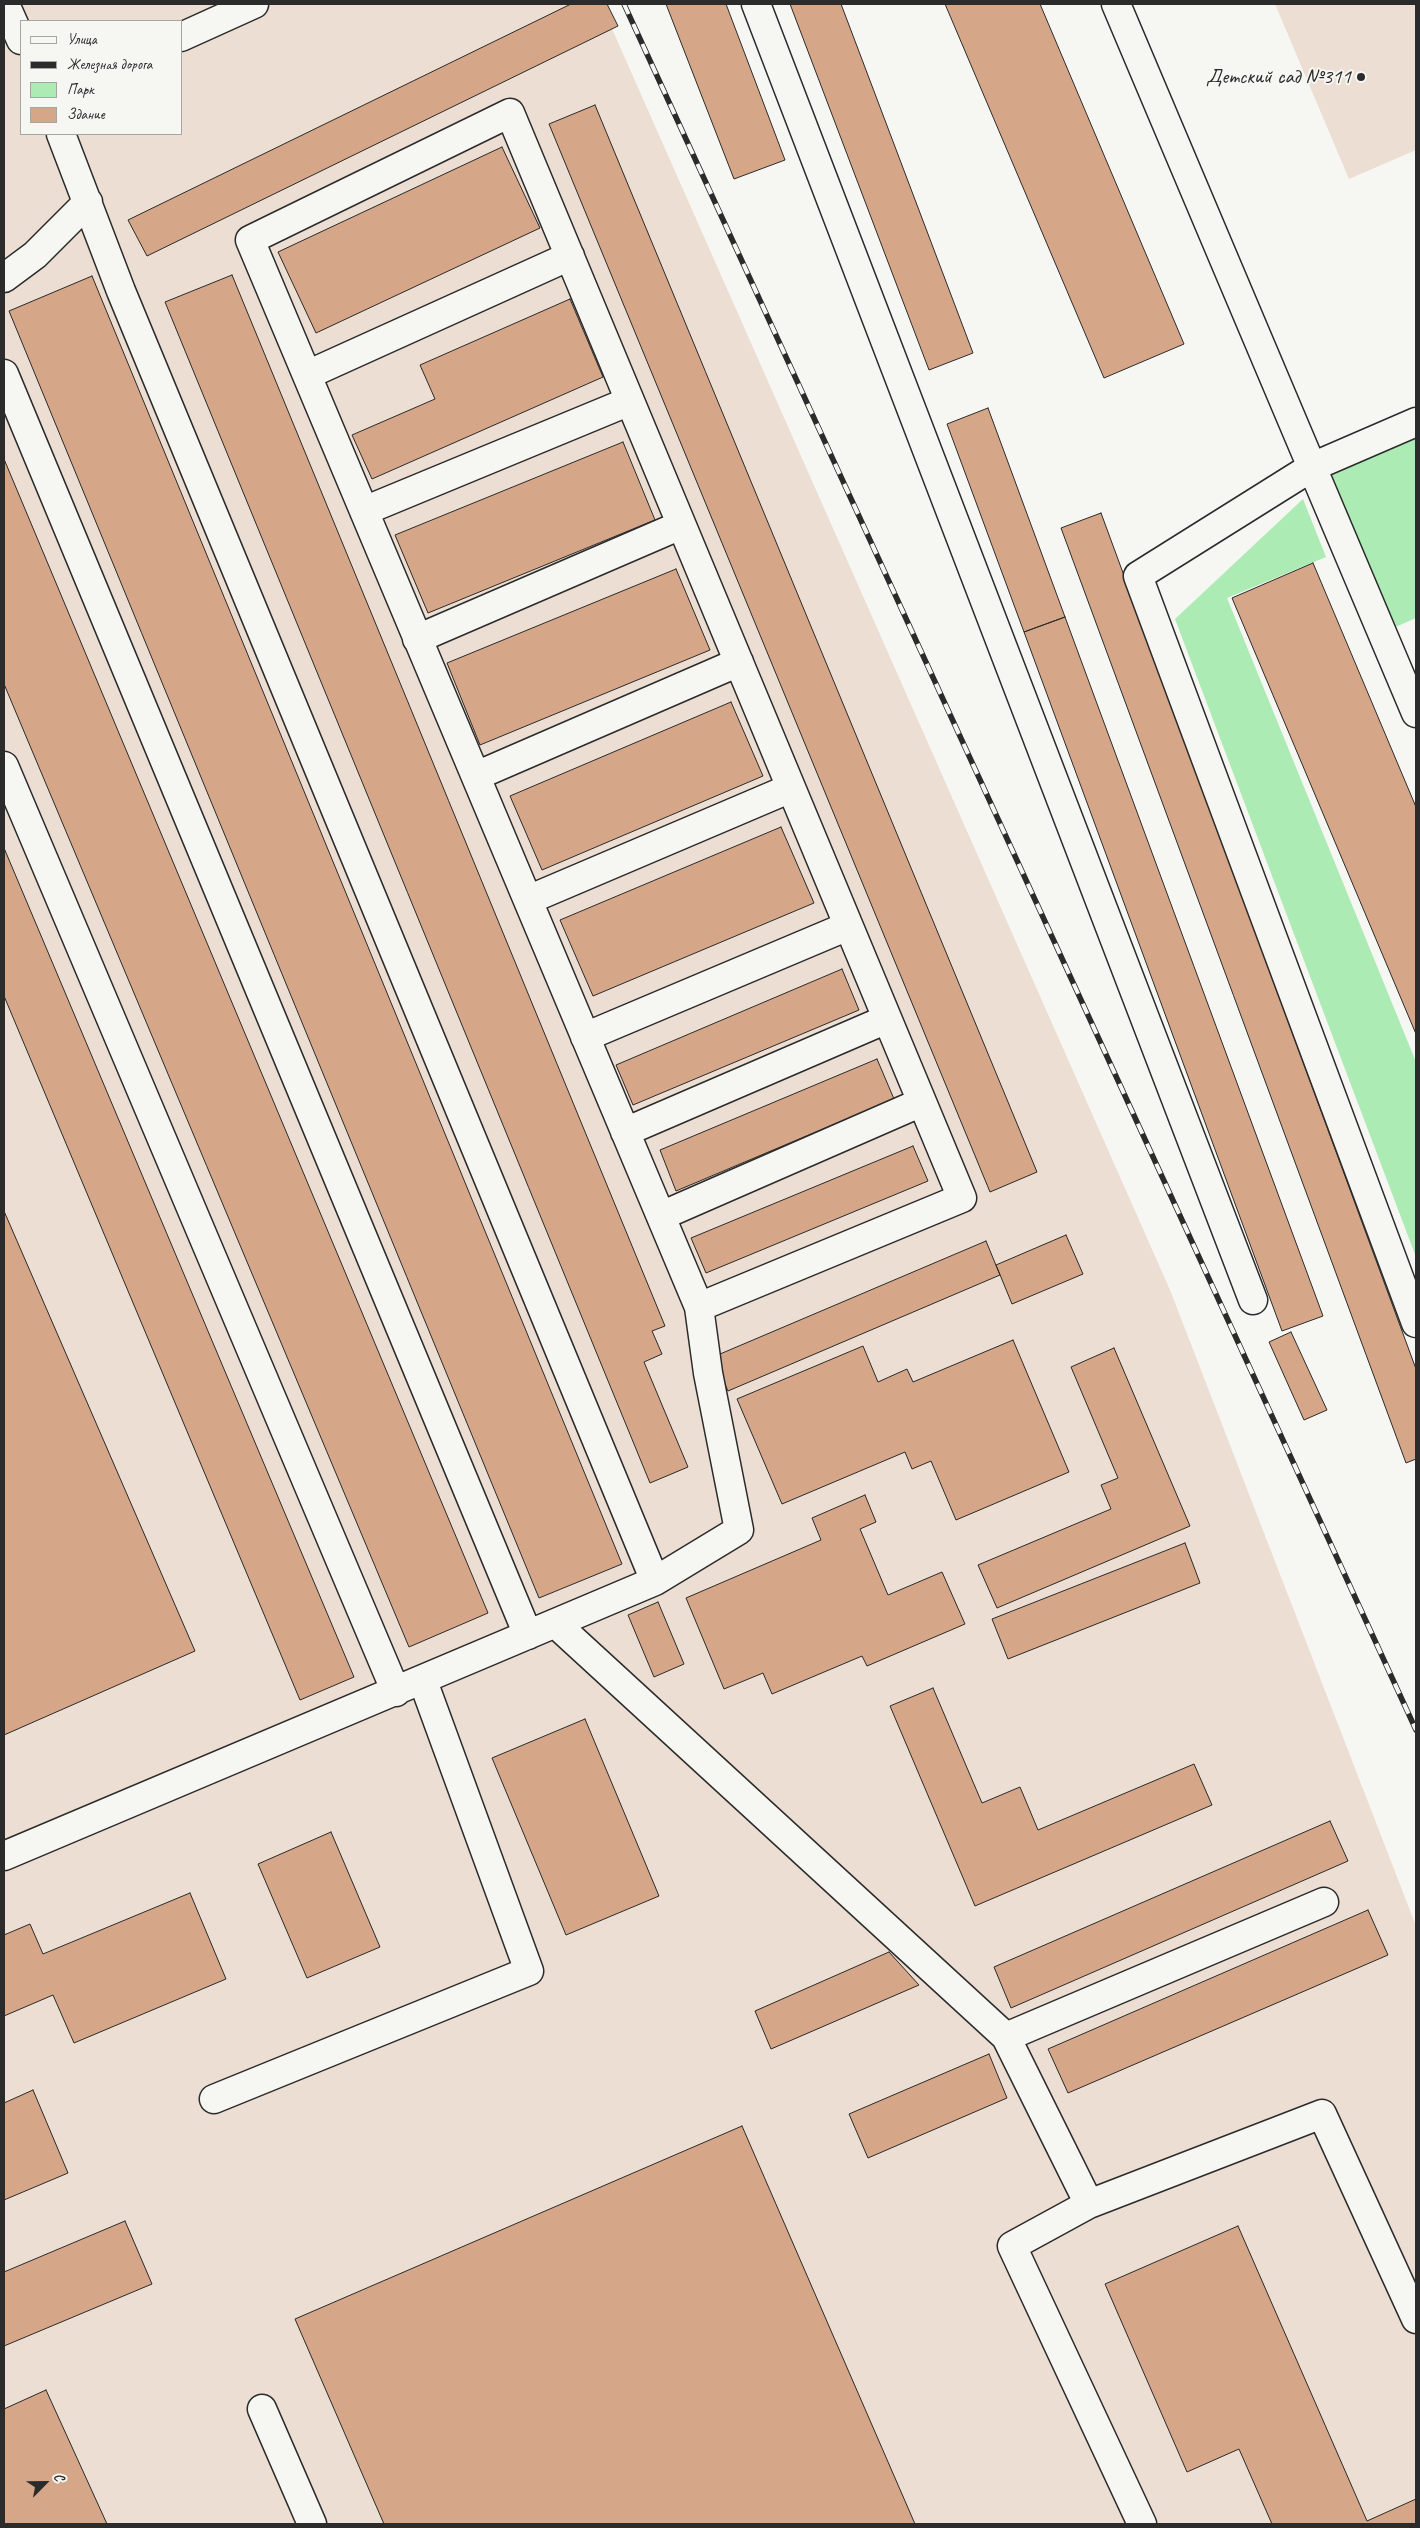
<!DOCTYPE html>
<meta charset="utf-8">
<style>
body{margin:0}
#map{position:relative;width:1420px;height:2528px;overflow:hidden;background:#f6f6f2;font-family:Caveat,sans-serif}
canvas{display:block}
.frame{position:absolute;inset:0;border:5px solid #2b2b2b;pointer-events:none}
.legend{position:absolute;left:20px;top:20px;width:162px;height:115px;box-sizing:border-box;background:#f6f6f2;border:1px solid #a5a5a2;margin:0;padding:6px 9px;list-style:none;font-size:15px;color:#2b2b2b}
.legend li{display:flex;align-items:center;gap:10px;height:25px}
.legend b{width:25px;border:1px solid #a5a5a2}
.north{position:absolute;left:20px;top:2458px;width:50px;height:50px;-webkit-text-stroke:4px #f6f6f2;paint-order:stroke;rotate:67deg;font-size:14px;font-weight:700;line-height:20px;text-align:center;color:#2b2b2b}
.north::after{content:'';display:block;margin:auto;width:18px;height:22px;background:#2b2b2b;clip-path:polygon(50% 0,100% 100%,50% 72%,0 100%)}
</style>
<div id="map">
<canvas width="1420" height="2528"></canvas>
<div class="frame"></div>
<ul class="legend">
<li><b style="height:6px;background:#f6f6f2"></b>Улица</li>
<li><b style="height:6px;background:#2b2b2b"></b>Железная дорога</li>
<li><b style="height:14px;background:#acebb3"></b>Парк</li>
<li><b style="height:14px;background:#d5a687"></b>Здание</li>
</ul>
<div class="north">С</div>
</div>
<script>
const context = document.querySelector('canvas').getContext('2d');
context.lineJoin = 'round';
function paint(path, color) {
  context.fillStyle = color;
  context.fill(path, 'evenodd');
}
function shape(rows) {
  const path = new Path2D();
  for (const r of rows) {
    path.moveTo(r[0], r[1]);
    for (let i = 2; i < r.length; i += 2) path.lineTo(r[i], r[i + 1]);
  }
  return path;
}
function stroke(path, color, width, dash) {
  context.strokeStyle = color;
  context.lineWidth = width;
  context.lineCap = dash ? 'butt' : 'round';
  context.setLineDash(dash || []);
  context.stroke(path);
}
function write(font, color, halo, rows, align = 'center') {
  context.font = font + ' Caveat,sans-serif';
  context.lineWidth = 4;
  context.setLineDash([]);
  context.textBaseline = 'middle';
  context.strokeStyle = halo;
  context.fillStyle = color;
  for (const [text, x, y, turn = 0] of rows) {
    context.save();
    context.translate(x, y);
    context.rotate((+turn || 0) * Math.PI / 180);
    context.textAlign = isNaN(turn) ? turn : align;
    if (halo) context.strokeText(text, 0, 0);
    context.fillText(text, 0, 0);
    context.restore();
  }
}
paint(shape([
 [4,4,601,4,1170,1290,1416,1926,1416,2524,4,2524],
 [21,21,181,21,181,134,21,134],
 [1275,4,1416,4,1416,150,1349,179]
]), '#ecded2');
paint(shape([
 [1416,425,1416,618,1384,632,1316,468],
 [1303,499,1326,557,1227,598,1416,1062,1416,1257,1175,619]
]), '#acebb3');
const building = shape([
 [571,4,607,4,618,26,147,256,128,220,571,4],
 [666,4,726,4,785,160,734,179,666,4],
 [790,4,841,4,973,353,929,370,790,4],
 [945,4,1040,4,1184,344,1104,378,945,4],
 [595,105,1037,1172,990,1192,549,124,595,105],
 [502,147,540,228,316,333,278,252,502,147],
 [232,275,665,1326,652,1331,662,1354,644,1362,688,1467,650,1483,165,302,232,275],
 [92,276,622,1564,539,1598,9,311,92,276],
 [570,299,603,377,372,479,352,435,435,399,420,365,570,299],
 [988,408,1065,617,1024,632,947,424,988,408],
 [623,442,655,520,428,613,395,535,623,442],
 [4,459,488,1613,409,1647,4,684,4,459],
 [1101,513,1416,1369,1416,1459,1406,1463,1061,528,1101,513],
 [1313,563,1416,807,1416,1034,1232,598,1313,563],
 [676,569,710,650,480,745,447,663,676,569],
 [1065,617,1323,1316,1282,1331,1024,632,1065,617],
 [731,702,763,776,542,870,510,796,731,702],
 [781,827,814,903,593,996,560,920,781,827],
 [4,848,354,1677,300,1700,4,996,4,848],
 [842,969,859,1010,633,1105,616,1065,842,969],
 [877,1059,894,1099,676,1191,660,1150,877,1059],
 [913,1146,928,1181,706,1273,691,1238,913,1146],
 [4,1211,195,1651,4,1735,4,1211],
 [1066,1235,1083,1274,1012,1304,996,1265,1066,1235],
 [986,1241,1000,1275,728,1391,713,1357,986,1241],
 [1291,1332,1327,1410,1304,1420,1269,1342,1291,1332],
 [1013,1340,1069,1472,956,1520,931,1461,912,1469,905,1452,782,1504,737,1399,863,1346,878,1382,907,1369,913,1382,1013,1340],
 [1114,1348,1190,1526,997,1608,978,1565,1111,1509,1101,1485,1118,1478,1071,1367,1114,1348],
 [865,1495,876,1522,860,1529,888,1595,942,1572,965,1624,867,1666,862,1656,772,1694,763,1673,724,1689,686,1598,821,1540,812,1518,865,1495],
 [1185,1543,1200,1583,1008,1659,992,1619,1185,1543],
 [658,1602,684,1664,654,1677,628,1615,658,1602],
 [933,1688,982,1803,1020,1787,1038,1830,1194,1764,1212,1805,975,1906,890,1706,933,1688],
 [585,1719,659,1896,566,1935,492,1758,585,1719],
 [1330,1821,1348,1861,1011,2008,994,1967,1330,1821],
 [331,1832,380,1947,307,1978,258,1864,331,1832],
 [190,1893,226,1979,74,2043,53,1995,4,2016,4,1935,30,1924,43,1954,190,1893],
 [1368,1910,1388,1955,1068,2093,1048,2049,1368,1910],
 [889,1952,919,1985,771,2049,755,2011,889,1952],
 [989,2054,1007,2098,868,2158,849,2114,989,2054],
 [33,2090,68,2173,4,2200,4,2103,33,2090],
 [742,2126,915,2524,384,2524,295,2319,742,2126],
 [125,2221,152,2284,4,2346,4,2272,125,2221],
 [1238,2226,1367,2521,1416,2499,1416,2524,1272,2524,1239,2449,1187,2472,1105,2284,1238,2226],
 [46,2390,107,2524,4,2524,4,2409,46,2390]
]);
paint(building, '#d5a687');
stroke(building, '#2b2b2b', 1);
const minor = shape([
 [5,4,21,40],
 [756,4,1253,1300],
 [1116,4,1416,713],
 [181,37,254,4],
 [61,134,121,291,655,1581],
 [4,278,35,255,88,202],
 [4,374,528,1635],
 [307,375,570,256],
 [1416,422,1312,467,1138,576,1416,1323],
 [364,511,630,401],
 [417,639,681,525],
 [4,766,396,1692],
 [476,776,739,662],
 [528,900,791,788],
 [585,1037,848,926],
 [625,1132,887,1019],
 [661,1216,922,1102],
 [556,1624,1006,2037,1089,2204,1322,2114,1416,2319],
 [4,1856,655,1581,739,1530,708,1373,699,1307,250,240,510,113,962,1198,699,1307],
 [1006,2037,1324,1902],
 [214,2099,529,1971,423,1681],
 [1089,2204,1012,2246,1142,2524],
 [262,2409,312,2524]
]);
stroke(minor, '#2b2b2b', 31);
stroke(minor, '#f6f6f2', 28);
const rail = shape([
 [624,4,1416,1730]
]);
stroke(rail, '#2b2b2b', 5.5);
stroke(rail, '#f6f6f2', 4, [11]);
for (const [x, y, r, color] of [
 [1361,77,5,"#2b2b2b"]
]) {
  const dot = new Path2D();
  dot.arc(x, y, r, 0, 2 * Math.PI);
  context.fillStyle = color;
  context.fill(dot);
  stroke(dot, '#f6f6f2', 2);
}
write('21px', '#2b2b2b', '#f6f6f2', [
 ["Детский сад №311",1351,77]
], 'right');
</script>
